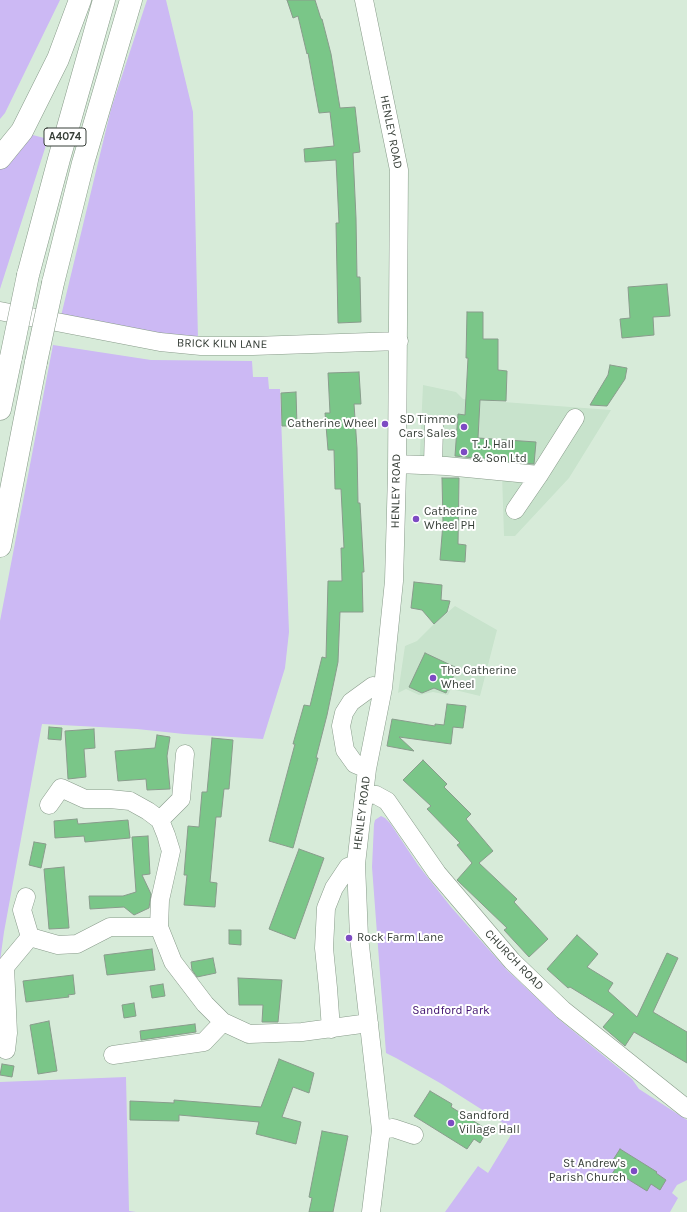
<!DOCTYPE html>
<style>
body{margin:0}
canvas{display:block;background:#d7ebd9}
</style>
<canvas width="687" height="1212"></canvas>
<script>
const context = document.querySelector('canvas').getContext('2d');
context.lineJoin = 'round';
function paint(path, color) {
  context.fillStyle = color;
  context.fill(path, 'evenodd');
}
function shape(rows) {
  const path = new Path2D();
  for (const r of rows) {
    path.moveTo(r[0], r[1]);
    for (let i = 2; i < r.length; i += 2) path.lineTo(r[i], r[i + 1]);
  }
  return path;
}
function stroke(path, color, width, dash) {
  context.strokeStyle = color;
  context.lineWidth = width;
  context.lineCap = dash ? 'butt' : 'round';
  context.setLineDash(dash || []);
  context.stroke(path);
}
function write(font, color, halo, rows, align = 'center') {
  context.font = font + ' Karla,sans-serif';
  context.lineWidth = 4;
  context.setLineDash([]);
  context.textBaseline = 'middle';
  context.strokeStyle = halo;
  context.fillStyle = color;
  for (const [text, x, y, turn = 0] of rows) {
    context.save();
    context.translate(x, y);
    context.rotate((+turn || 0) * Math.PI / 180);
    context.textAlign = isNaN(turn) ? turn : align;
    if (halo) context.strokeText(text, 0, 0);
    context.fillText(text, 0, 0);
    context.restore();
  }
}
paint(shape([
 [423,385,456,392,463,399,611,410,569,478,515,536,504,536,502,474,419,473],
 [455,606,497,630,480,696,451,689,448,695,433,692,419,695,406,689,398,693,405,646,417,641,434,624]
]), '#c8e3cc');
paint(shape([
 [0,0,60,0,5,113,0,119],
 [147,0,166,0,193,112,198,340,61,316,111,109],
 [25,133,48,139,0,289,0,166],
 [53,345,151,360,252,361,253,377,268,377,269,389,280,389,289,632,285,668,263,739,184,734,137,729,42,724,4,932,0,961,0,621],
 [381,816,385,818,390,823,418,865,451,907,507,970,561,1021,632,1079,639,1089,687,1120,687,1180,677,1185,672,1193,678,1198,670,1212,445,1212,478,1166,488,1173,514,1130,440,1083,396,1058,386,1053,372,867,374,824,375,820],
 [126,1077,129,1211,136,1212,0,1212,0,1082]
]), '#ccb9f4');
const building = shape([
 [287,0,315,0,321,19,322,19,331,54,340,108,355,107,360,152,353,153,356,218,357,277,360,277,361,322,338,323,336,223,339,223,336,160,305,162,304,149,334,146,330,112,319,113,308,53,307,54,298,16,293,18,287,0],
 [667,284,670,316,653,317,654,335,622,338,620,319,630,318,628,287,667,284],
 [467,312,483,312,483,339,498,339,498,370,507,371,506,401,480,400,478,438,536,442,534,464,455,456,458,414,465,415,468,358,466,358,467,312],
 [610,365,627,368,625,379,607,406,590,405,608,375,610,365],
 [359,372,361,404,354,404,357,448,358,503,360,503,364,572,362,572,363,612,340,612,338,662,327,715,316,758,318,758,293,848,269,841,295,744,293,744,304,705,310,706,322,657,326,658,328,581,342,581,341,548,344,548,341,489,335,489,334,450,328,450,325,413,330,413,328,373,359,372],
 [296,392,297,426,282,426,281,393,296,392],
 [442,478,459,478,458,544,466,545,465,562,440,560,443,523,442,478],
 [414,582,442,585,441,600,450,601,447,612,434,624,422,610,411,608,414,582],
 [425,653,457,668,446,693,434,688,422,693,409,687,425,653],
 [447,704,466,706,463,728,453,727,451,744,399,737,414,751,387,746,392,719,435,726,435,724,444,725,447,704],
 [49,727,62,728,61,740,48,739,49,727],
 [94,729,95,748,84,749,86,777,68,779,65,731,94,729],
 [157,735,170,737,167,756,170,789,147,790,146,779,118,781,115,751,155,748,157,735],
 [212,738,233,740,229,789,224,789,221,817,216,817,210,882,217,883,215,907,184,905,187,875,184,875,188,826,199,827,202,792,207,792,212,738],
 [423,760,447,784,444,787,471,814,466,819,493,851,479,863,517,899,514,902,548,939,529,957,504,930,507,928,457,880,472,863,457,845,460,843,427,809,431,806,403,780,423,760],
 [77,819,78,824,128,820,130,838,85,842,84,836,55,838,54,821,77,819],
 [148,836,150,874,142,875,151,894,149,908,134,915,124,907,90,909,89,896,123,896,136,892,132,837,148,836],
 [34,842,46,844,41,868,29,865,34,842],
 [299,849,324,858,295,939,269,929,299,849],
 [64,867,69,928,49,929,44,869,64,867],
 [229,930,241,930,241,945,229,944,229,930],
 [577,935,598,954,587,967,613,983,608,991,637,1017,667,953,678,958,653,1012,687,1032,687,1063,634,1032,625,1046,603,1027,614,1014,570,987,568,988,547,969,577,935],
 [152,949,155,970,107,975,104,955,152,949],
 [213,958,216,973,197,977,192,970,191,962,213,958],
 [73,975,75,994,68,995,69,997,26,1002,23,981,73,975],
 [238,978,282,980,278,1022,262,1022,263,1005,239,1005,238,978],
 [163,984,165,996,152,998,150,986,163,984],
 [134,1003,136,1016,124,1018,122,1005,134,1003],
 [49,1021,57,1071,38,1074,30,1025,49,1021],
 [195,1024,196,1032,141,1040,140,1031,195,1024],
 [279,1059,314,1073,309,1093,293,1087,282,1117,301,1122,296,1144,256,1134,259,1122,179,1115,179,1121,130,1120,130,1101,174,1103,174,1100,261,1107,279,1059],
 [2,1064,14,1066,12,1077,0,1075,2,1064],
 [430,1091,452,1104,451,1107,488,1130,480,1143,474,1139,467,1149,414,1116,430,1091],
 [322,1131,348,1136,333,1212,309,1212,312,1198,309,1197,322,1131],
 [620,1149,657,1172,656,1173,666,1180,660,1190,651,1184,647,1191,626,1178,623,1181,612,1174,619,1163,613,1160,620,1149]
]);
paint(building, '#7ac688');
stroke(building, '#899c8c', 1);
const minor = shape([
 [364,0,399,170,397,473,394,581,383,688,367,769,356,864,359,937,381,1130,371,1212],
 [0,311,160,342,201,346,253,346,399,341],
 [397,464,446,466,539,475],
 [433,465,434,426],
 [515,510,539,475,575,418],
 [367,769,355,764,345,750,341,726,344,713,351,702,373,686,383,688],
 [364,794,376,795,387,801,437,873,512,961,563,1010,687,1109],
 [49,805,61,788,85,799,110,799,130,801,148,811,160,820,166,835,171,851,160,900,159,927,173,962,205,1004,223,1022,249,1034,302,1032,369,1023],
 [160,820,181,799,185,754],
 [26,897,22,910,30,937],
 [331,1029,328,988,324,948,326,908,334,888,348,867,356,864],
 [6,1050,8,1033,5,967,30,937,58,945,77,944,110,927,159,927],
 [113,1055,204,1042,223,1022],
 [381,1130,393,1128,414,1135]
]);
const major = shape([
 [0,158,22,131,58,59,80,0],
 [28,275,59,159,104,0],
 [53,283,83,163,131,0],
 [0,409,11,357],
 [0,546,36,362]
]);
stroke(minor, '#889b8a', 19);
stroke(major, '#889b8a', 23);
stroke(minor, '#fff', 18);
stroke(major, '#fff', 22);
const majorBridge = shape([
 [11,357,28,275],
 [36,362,53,283]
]);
stroke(majorBridge, '#889b8a', 23, []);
stroke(majorBridge, '#fff', 22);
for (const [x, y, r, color] of [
 [385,424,4,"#7d4bc3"],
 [464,427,4,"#7d4bc3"],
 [464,452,4,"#7d4bc3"],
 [416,519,4,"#7d4bc3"],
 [433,678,4,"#7d4bc3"],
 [349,938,4,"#7d4bc3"],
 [451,1123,4,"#7d4bc3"],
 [634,1171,4,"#7d4bc3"]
]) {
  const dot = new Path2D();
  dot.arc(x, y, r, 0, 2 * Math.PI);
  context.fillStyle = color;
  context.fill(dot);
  stroke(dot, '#fff', 1.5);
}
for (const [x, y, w] of [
 [65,137,42]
]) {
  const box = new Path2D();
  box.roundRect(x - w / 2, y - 9, w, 18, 3);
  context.fillStyle = '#fff';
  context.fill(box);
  stroke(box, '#373f38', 1);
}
write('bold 11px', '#373f38', null, [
 ["A4074",65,137]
]);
write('12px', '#373f38', '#fff', [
 ["HENLEY ROAD",391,132,79],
 ["BRICK KILN LANE",222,344,1],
 ["HENLEY ROAD",396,491,-89],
 ["HENLEY ROAD",362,813,-83],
 ["CHURCH ROAD",514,960,46]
]);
write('12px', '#373f38', '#fff', [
 ["SD Timmo",456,420,"right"],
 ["Cars Sales",456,434,"right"],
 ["Catherine Wheel",377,424,"right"],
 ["T. J. Hall",472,445],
 ["& Son Ltd",472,459],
 ["Catherine",424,512],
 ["Wheel PH",424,526],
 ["The Catherine",441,671],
 ["Wheel",441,685],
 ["Rock Farm Lane",357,938],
 ["Sandford",459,1116],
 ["Village Hall",459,1130],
 ["St Andrew's",626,1164,"right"],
 ["Parish Church",626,1178,"right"]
], 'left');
write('12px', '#3e0f6e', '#fff', [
 ["Sandford Park",451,1011]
]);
</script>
